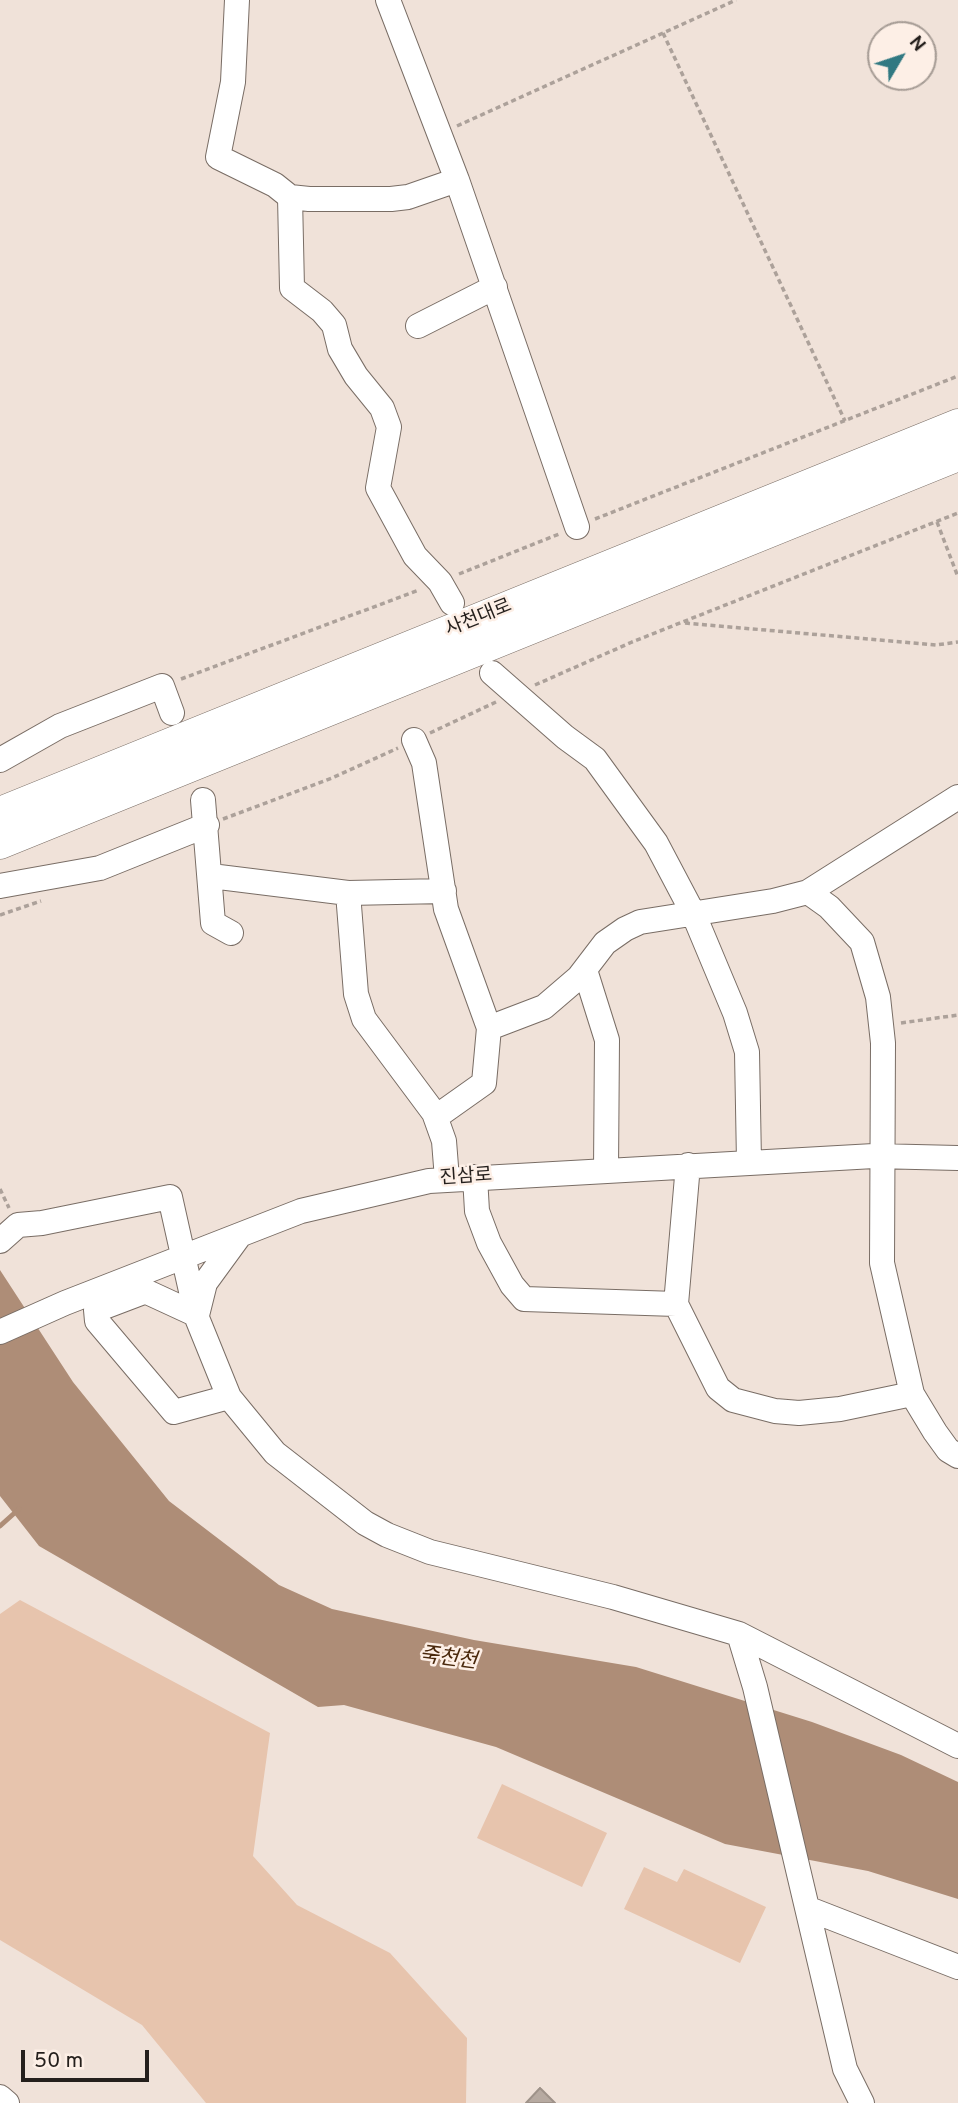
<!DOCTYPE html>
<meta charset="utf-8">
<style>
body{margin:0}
#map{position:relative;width:958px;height:2103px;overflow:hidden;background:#f0e2d9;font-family:Overpass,sans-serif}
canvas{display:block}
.north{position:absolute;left:867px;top:21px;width:70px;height:70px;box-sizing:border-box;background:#fdefe6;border:2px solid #a69c95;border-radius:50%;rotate:51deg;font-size:19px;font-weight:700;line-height:28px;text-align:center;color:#241f1c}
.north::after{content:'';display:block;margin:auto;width:24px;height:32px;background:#317982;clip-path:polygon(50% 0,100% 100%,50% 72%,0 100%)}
.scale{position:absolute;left:21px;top:2050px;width:128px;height:32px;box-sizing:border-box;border:4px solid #241f1c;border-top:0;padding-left:9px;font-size:21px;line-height:24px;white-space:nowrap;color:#241f1c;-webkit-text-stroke:5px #fdefe6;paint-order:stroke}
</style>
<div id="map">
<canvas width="958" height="2103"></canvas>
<div class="north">N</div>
<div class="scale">50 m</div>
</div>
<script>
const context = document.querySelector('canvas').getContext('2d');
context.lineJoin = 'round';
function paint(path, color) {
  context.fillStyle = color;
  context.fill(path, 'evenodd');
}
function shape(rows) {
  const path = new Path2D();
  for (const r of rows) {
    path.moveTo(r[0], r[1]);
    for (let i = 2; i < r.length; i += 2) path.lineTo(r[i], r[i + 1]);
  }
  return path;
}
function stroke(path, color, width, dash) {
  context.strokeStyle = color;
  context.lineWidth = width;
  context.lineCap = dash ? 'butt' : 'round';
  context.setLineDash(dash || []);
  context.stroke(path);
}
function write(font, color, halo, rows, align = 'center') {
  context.font = font + ' Overpass,"Noto Sans KR",sans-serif';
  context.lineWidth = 5;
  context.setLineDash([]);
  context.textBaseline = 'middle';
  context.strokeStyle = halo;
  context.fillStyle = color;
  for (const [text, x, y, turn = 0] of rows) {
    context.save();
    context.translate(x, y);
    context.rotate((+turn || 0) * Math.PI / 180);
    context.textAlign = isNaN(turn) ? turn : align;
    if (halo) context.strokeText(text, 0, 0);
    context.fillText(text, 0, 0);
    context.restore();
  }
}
paint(shape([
 [20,1600,270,1733,253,1856,297,1905,390,1953,467,2038,466,2103,206,2103,142,2025,0,1940,0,1614],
 [502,1784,607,1833,582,1887,477,1838],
 [644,1867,677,1882,684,1869,766,1907,740,1963,624,1909]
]), '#e7c4ad');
paint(shape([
 [0,1270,73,1382,169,1501,279,1585,332,1609,474,1640,636,1667,812,1722,901,1755,958,1782,958,1899,868,1871,725,1844,496,1747,344,1705,318,1707,39,1546,0,1496]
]), '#ae8d77');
stroke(shape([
 [0,1526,19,1509]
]), '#ae8d77', 5);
const building = shape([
 [540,2088,555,2103,526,2103,540,2088]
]);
paint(building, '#b7aaa1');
stroke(building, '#9e9289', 2);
const minor = shape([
 [237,0,233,82,218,157,275,185,290,197,309,199,391,199,408,197,457,180],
 [388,0,457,180,577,527],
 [290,197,292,288,322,311,334,325,340,349,356,376,382,408,389,427,378,488,415,556,440,582,452,603],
 [418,326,495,287],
 [492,673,565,737,595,759,656,843,694,915,735,1013,747,1052,749,1162],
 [414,740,424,763,446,909,489,1028,484,1083,436,1117],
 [0,760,60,726,162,686,172,713],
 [203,800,213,923,231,933],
 [211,876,348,893,444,891],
 [0,886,100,868,207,825],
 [808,892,829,907,862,942,878,997,883,1043,882,1263,912,1394,935,1432,948,1450,958,1456],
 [348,893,356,994,364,1019,434,1113,444,1141,447,1179],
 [585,970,607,1040,606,1169],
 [489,1028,544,1007,579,977,605,943,625,929,640,922,773,901,808,892,958,797],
 [688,1165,676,1304,718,1388,733,1400,775,1411,799,1413,840,1409,912,1394],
 [475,1177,477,1211,489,1243,512,1285,524,1299,676,1304],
 [0,1241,18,1225,42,1223,170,1197,197,1318,229,1397,275,1453,365,1523,387,1535,430,1552,613,1597,739,1634,958,1746],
 [132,1285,197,1315,205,1283,240,1235],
 [146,1291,96,1310,97,1321,174,1412,229,1397],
 [0,1332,65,1303,301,1211,429,1181,874,1156,958,1158],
 [739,1634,755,1687,845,2069,862,2103],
 [809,1909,958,1967],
 [0,2097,7,2103]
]);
const major = shape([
 [0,813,958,425],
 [0,843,958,455]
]);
stroke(minor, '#796d65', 26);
stroke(major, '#796d65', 33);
stroke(shape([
 [663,33,845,421],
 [457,126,736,0],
 [595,519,958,376],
 [937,522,958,577],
 [459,574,559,534],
 [685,623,936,645,958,642],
 [181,679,419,590],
 [535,685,632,642,958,513],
 [430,733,496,702],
 [223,819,332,778,398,748],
 [0,915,41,901],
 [901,1023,958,1015],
 [0,1189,9,1208]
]), '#aca19a', 3.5, [5, 3.5]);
stroke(minor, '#fff', 24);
stroke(major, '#fff', 32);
write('19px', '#241f1c', '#fdefe6', [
 ["사천대로",479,619,-22],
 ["진삼로",466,1178,-4]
]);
write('italic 21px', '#4a280c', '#fdefe6', [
 ["죽천천",448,1660,7]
]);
</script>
